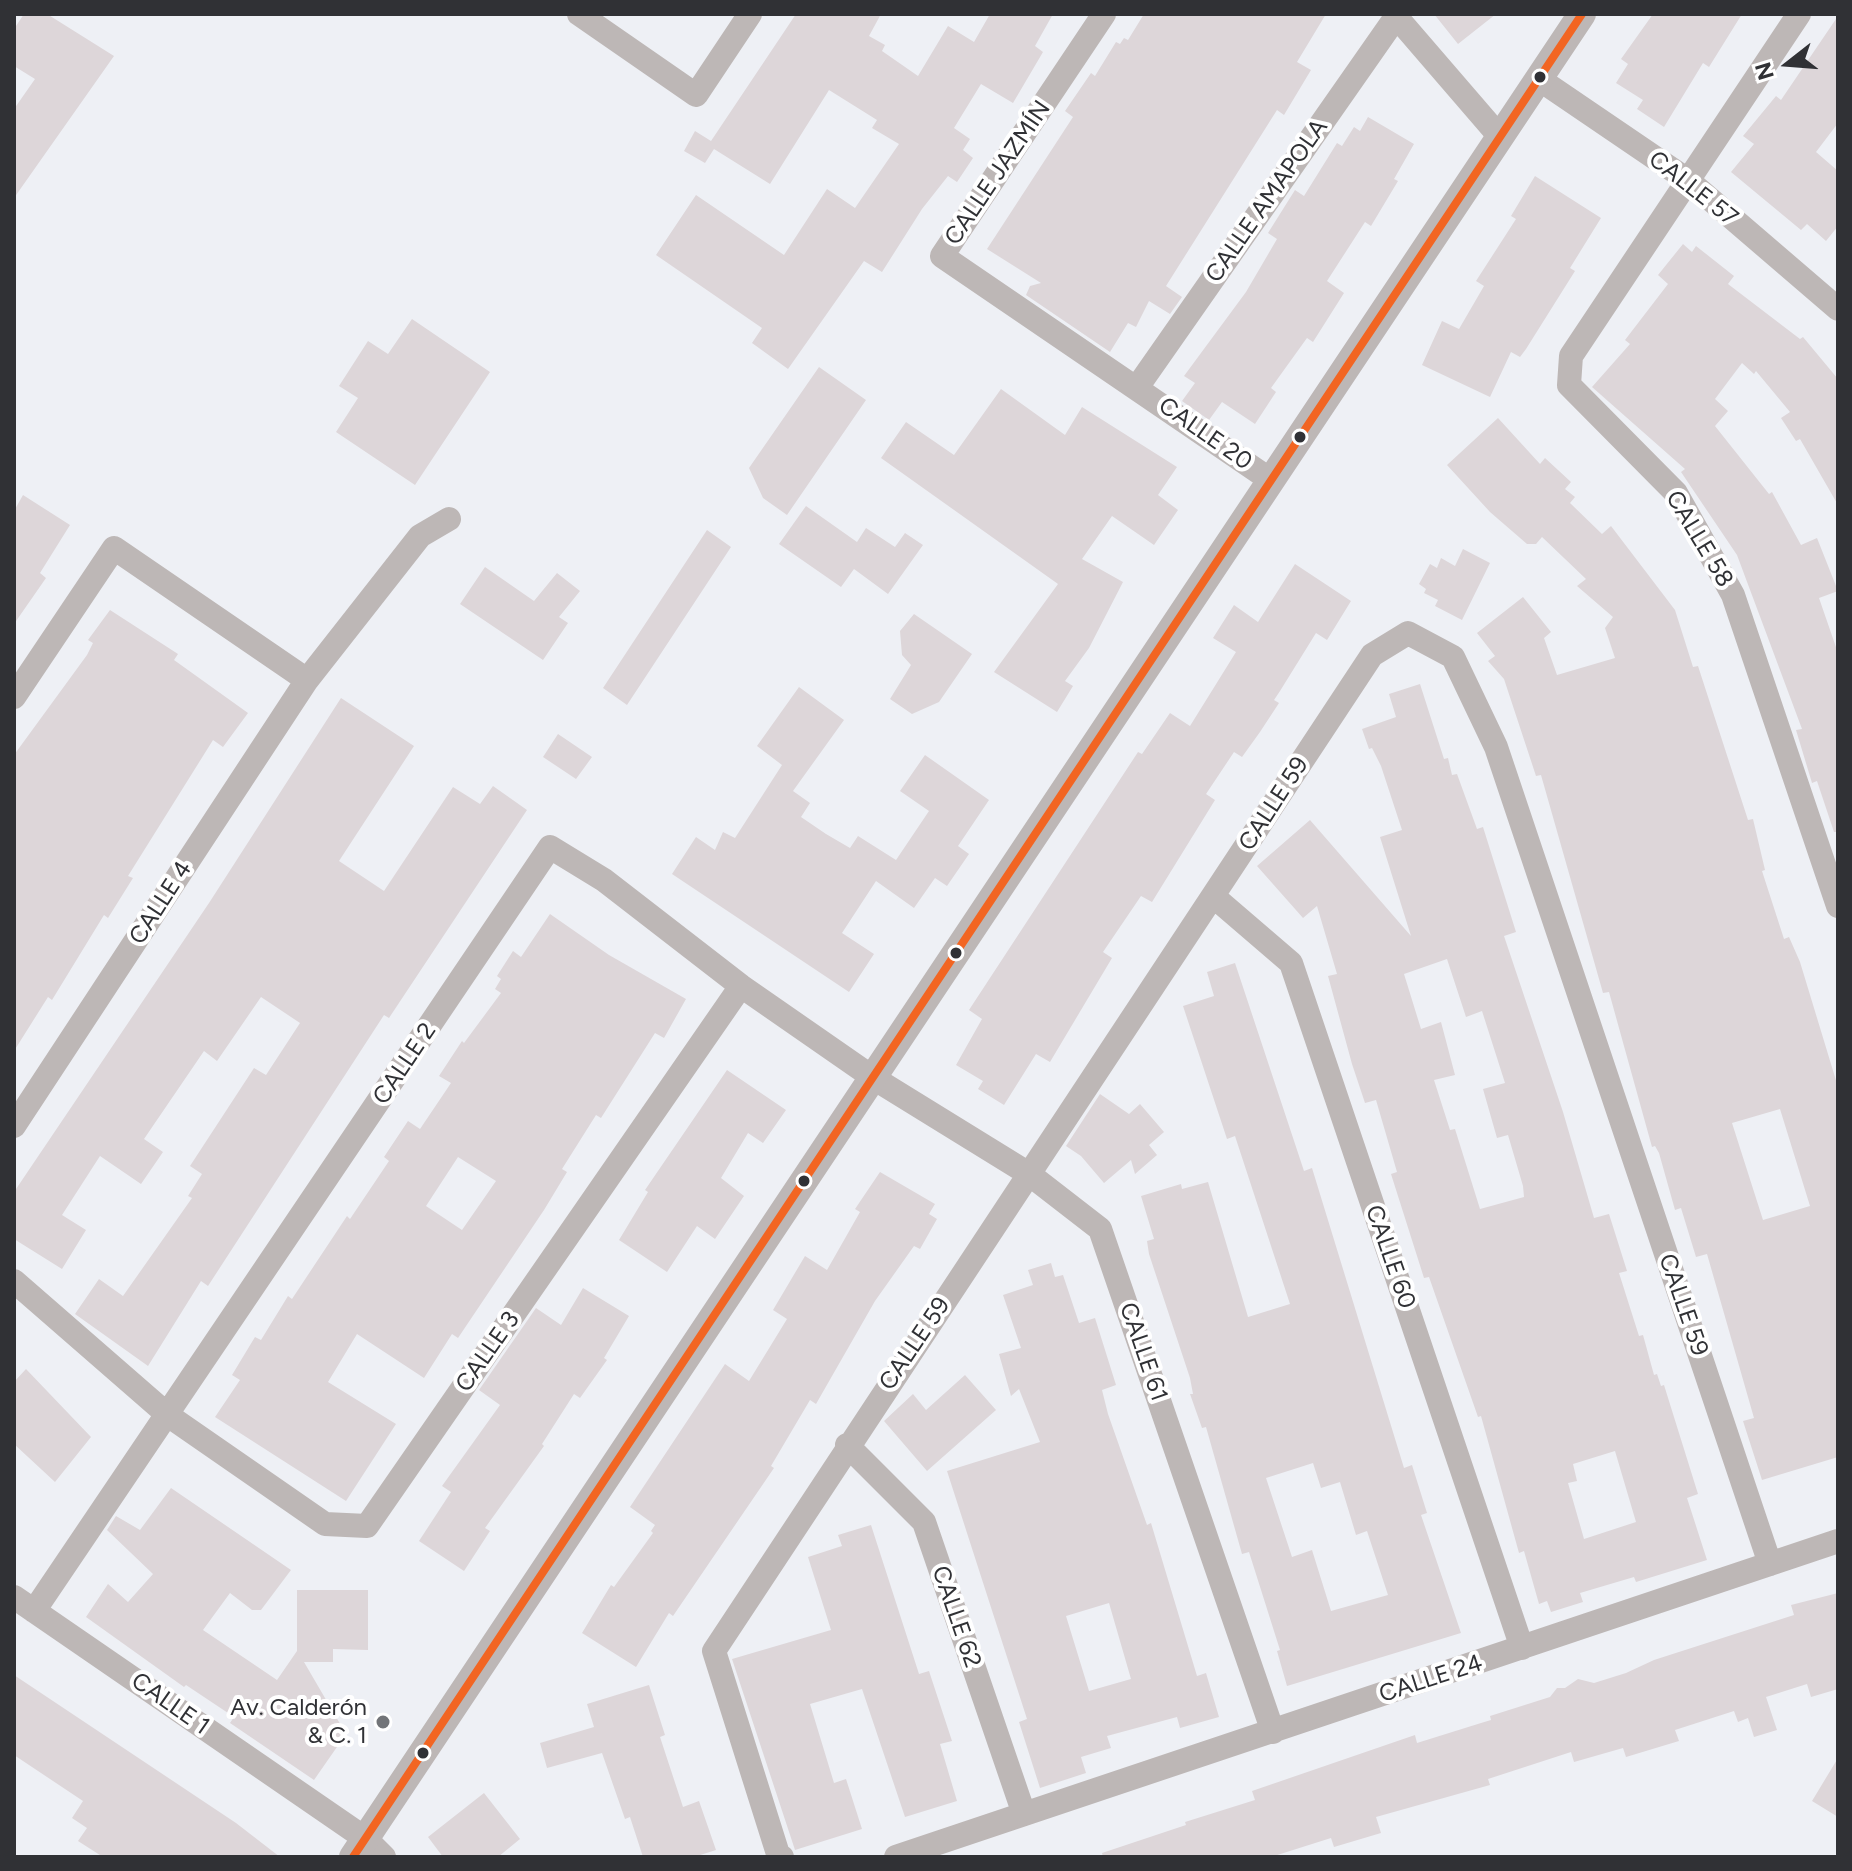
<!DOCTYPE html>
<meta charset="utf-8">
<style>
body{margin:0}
#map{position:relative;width:1852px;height:1871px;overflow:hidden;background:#eef0f5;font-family:Figtree,sans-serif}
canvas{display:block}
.frame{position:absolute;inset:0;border:16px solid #303135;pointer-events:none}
.north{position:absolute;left:1748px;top:24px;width:80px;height:80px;-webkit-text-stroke:6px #fff;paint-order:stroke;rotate:253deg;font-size:22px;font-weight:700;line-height:32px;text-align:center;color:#303135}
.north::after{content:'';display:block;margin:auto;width:28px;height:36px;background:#303135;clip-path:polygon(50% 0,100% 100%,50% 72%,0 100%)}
</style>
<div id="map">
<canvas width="1852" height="1871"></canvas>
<div class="frame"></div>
<div class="north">N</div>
</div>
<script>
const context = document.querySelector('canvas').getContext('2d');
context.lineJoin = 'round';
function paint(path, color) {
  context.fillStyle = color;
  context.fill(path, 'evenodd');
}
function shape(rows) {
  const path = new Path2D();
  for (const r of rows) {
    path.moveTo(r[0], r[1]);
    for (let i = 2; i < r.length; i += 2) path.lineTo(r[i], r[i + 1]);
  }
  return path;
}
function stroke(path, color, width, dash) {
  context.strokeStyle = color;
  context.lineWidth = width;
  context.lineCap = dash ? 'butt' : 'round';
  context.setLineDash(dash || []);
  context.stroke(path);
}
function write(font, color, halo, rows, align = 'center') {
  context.font = font + ' Figtree,sans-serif';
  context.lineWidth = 8;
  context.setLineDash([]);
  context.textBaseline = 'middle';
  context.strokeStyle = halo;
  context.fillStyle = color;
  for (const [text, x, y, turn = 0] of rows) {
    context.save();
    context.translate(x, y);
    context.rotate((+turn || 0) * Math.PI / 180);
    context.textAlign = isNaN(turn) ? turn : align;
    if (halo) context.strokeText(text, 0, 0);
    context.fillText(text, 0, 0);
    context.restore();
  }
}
paint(shape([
 [24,14,47,14,114,56,14,198,14,109,35,79,14,66,14,29],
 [796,14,881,14,869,36,885,45,882,51,918,76,948,26,974,42,990,14,1053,14,1035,46,1043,52,1013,103,981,84,954,128,970,139,963,150,973,158,957,182,948,176,922,209,882,272,864,261,788,369,752,343,762,328,656,255,696,195,784,255,827,189,855,208,899,144,872,128,877,120,829,90,770,184,714,149,705,163,684,151,695,131,711,141],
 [1144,14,1326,14,1297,62,1311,70,1284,115,1277,110,1166,286,1182,297,1170,314,1149,301,1136,327,1128,323,1110,352,1026,295,1030,286,1041,283,987,249,1073,117,1065,111,1091,73,1095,76,1116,42,1120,44,1124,38,1128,40],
 [1434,14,1496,14,1458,44],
 [1653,14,1742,14,1709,67,1703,63,1664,127,1637,109,1643,100,1616,83,1628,64,1621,59],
 [1838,16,1838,123,1816,152,1838,171,1838,226,1826,241,1807,224,1801,230,1731,172,1754,144,1743,136,1776,96,1781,100],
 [1368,117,1414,144,1394,179,1398,181,1371,226,1365,222,1327,281,1344,293,1313,342,1307,338,1271,388,1276,392,1255,424,1222,402,1209,420,1182,401,1195,383,1184,376,1246,292,1277,239,1268,233,1295,190,1304,196,1337,143,1342,146,1354,127,1360,131],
 [1535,176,1601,218,1570,268,1575,271,1526,349,1520,357,1511,352,1490,397,1422,365,1442,321,1459,329,1484,286,1476,281,1516,219,1511,216],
 [1683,244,1692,252,1696,246,1734,276,1728,284,1800,339,1803,337,1838,379,1838,505,1800,439,1796,441,1781,418,1790,412,1756,371,1754,374,1742,363,1715,399,1728,411,1715,426,1769,494,1772,492,1801,545,1817,538,1838,591,1819,598,1838,653,1838,832,1834,832,1817,781,1812,783,1796,730,1802,729,1737,555,1681,472,1685,469,1592,387,1630,344,1625,340,1668,284,1658,275],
 [412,319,490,372,415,485,336,432,358,398,339,386,368,341,388,354],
 [819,367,866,400,787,515,763,498,749,468],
 [1001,389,1065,435,1082,407,1177,467,1158,495,1178,510,1154,545,1112,516,1082,559,1123,582,1089,648,1065,681,1073,686,1057,712,994,672,1058,584,881,458,906,422,954,455],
 [1498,418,1540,464,1545,458,1571,482,1565,489,1575,497,1570,503,1602,534,1611,526,1675,610,1693,667,1698,666,1748,820,1753,819,1765,870,1762,871,1784,939,1789,937,1800,962,1838,1087,1838,1457,1762,1480,1743,1421,1754,1418,1707,1254,1696,1257,1681,1208,1675,1210,1659,1153,1655,1146,1652,1147,1609,992,1603,993,1541,775,1536,776,1504,679,1488,661,1495,656,1477,633,1523,597,1551,632,1544,638,1557,675,1615,658,1605,628,1613,617,1577,586,1586,579,1542,537,1536,544,1527,544,1490,512,1447,465],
 [1780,1109,1810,1206,1763,1220,1732,1123],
 [23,495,70,525,40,573,46,578,14,624,14,511],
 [806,506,857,542,866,528,895,547,905,533,923,545,888,594,854,569,841,587,779,544],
 [707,530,731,547,627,705,603,688],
 [1463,549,1490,563,1462,620,1435,606,1438,600,1424,593,1426,589,1419,584,1430,564,1437,568,1441,558,1455,566],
 [1295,564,1351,601,1327,640,1316,633,1280,691,1274,700,1279,703,1260,732,1242,757,1234,752,1206,794,1215,800,1152,902,1141,896,1103,952,1112,958,1050,1062,1036,1054,1004,1105,978,1089,983,1081,956,1065,982,1019,969,1010,1138,752,1142,754,1170,713,1190,726,1236,652,1213,638,1234,605,1258,622],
 [485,567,534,601,557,573,580,591,559,617,568,623,543,660,460,604],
 [110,610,178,654,174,660,248,713,223,747,213,740,128,876,133,878,108,918,104,915,52,1000,48,997,14,1051,14,755,87,655,93,643,88,640],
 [914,614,972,654,939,702,912,714,890,699,911,665,902,655,900,631],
 [1420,684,1444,759,1448,758,1452,775,1457,774,1477,829,1483,827,1516,932,1504,936,1563,1112,1594,1218,1609,1214,1627,1271,1619,1273,1639,1336,1643,1335,1654,1375,1657,1374,1661,1386,1664,1385,1698,1494,1687,1498,1707,1560,1636,1582,1634,1577,1580,1593,1583,1602,1551,1612,1547,1601,1539,1604,1524,1551,1519,1553,1481,1416,1478,1417,1429,1277,1424,1278,1391,1174,1397,1172,1376,1100,1365,1103,1352,1064,1328,976,1337,974,1317,906,1303,918,1257,866,1310,820,1411,936,1380,837,1402,830,1381,766,1372,748,1369,749,1362,729,1396,717,1389,694],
 [1447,959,1466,1017,1482,1011,1505,1083,1483,1089,1497,1138,1508,1135,1523,1186,1524,1197,1480,1209,1455,1129,1450,1130,1434,1080,1455,1075,1441,1022,1421,1029,1404,974],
 [1615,1451,1636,1522,1584,1539,1568,1483,1577,1481,1573,1464],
 [799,687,844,720,793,791,810,803,801,817,826,834,850,848,858,836,896,860,929,811,900,791,925,755,989,800,958,846,969,854,947,886,935,878,914,908,876,881,842,933,874,954,849,992,672,874,696,837,715,850,723,832,735,838,782,765,757,746],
 [341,698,414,746,339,861,384,891,453,787,480,804,493,786,527,810,389,1018,384,1015,208,1286,201,1281,148,1366,75,1314,99,1279,123,1296,192,1198,188,1196,202,1174,190,1166,254,1068,266,1075,300,1023,261,997,217,1061,204,1051,144,1139,163,1152,141,1184,100,1156,62,1215,86,1230,62,1269,14,1239,14,1192,209,903],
 [558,734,592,757,576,779,543,757],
 [550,914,609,955,686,999,664,1038,655,1033,601,1118,596,1115,562,1169,567,1172,544,1210,458,1338,452,1334,424,1378,357,1334,328,1382,396,1424,346,1501,215,1417,240,1380,232,1375,255,1337,261,1340,288,1296,292,1299,347,1216,350,1219,389,1161,384,1157,408,1121,420,1129,451,1083,439,1076,462,1041,464,1043,501,993,495,989,501,979,497,976,513,951,521,957],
 [458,1157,496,1181,462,1230,426,1206],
 [1235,963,1304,1171,1312,1168,1404,1468,1412,1465,1427,1513,1421,1515,1461,1633,1287,1686,1277,1651,1280,1650,1249,1552,1242,1554,1206,1427,1202,1428,1190,1394,1193,1394,1190,1378,1149,1254,1147,1241,1154,1239,1141,1196,1181,1184,1182,1189,1208,1182,1248,1317,1290,1304,1235,1136,1227,1139,1183,1006,1214,996,1207,972],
 [1313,1463,1321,1488,1340,1482,1356,1535,1367,1531,1388,1595,1331,1611,1312,1550,1292,1557,1266,1478],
 [727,1070,786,1110,763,1143,748,1133,721,1178,744,1196,715,1239,697,1226,667,1272,619,1240,648,1192,645,1190],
 [1100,1094,1129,1114,1140,1104,1164,1132,1149,1145,1157,1155,1135,1174,1131,1160,1104,1183,1081,1156,1066,1146],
 [880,1172,935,1204,929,1214,937,1219,920,1249,914,1246,875,1301,816,1404,810,1400,771,1466,774,1468,673,1616,669,1613,636,1667,582,1633,611,1585,614,1587,653,1533,651,1531,655,1525,630,1507,725,1364,749,1381,787,1319,773,1310,805,1256,827,1270,860,1212,855,1209],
 [1051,1263,1055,1277,1063,1275,1079,1323,1095,1318,1116,1385,1102,1390,1108,1414,1147,1525,1151,1523,1197,1676,1206,1673,1219,1717,1180,1728,1177,1717,1107,1736,1111,1748,1081,1757,1086,1773,1040,1788,1019,1722,1027,1719,947,1471,1040,1442,1019,1389,1011,1396,999,1354,1021,1348,1003,1295,1033,1285,1028,1270],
 [1109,1603,1131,1679,1089,1691,1066,1616],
 [583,1288,629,1316,604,1358,607,1360,580,1398,574,1394,542,1444,544,1446,485,1528,490,1531,464,1571,419,1541,451,1492,442,1486,500,1405,479,1390,536,1308,561,1325],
 [26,1369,91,1437,55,1482,14,1444,14,1382],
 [965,1375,996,1410,927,1471,884,1421,913,1394,926,1410],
 [171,1488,291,1570,261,1610,252,1610,230,1593,203,1630,277,1680,297,1651,297,1590,368,1590,368,1650,333,1649,333,1662,304,1662,346,1734,314,1780,230,1723,234,1717,186,1685,184,1687,86,1617,108,1584,128,1602,153,1574,107,1530,116,1516,140,1530],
 [871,1525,919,1674,929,1671,952,1741,940,1744,957,1801,905,1817,862,1689,810,1704,834,1783,846,1779,862,1829,795,1850,732,1659,831,1630,808,1557,842,1546,838,1535],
 [1838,1593,1838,1689,1811,1697,1807,1684,1766,1697,1777,1730,1754,1737,1748,1718,1738,1722,1734,1711,1675,1730,1679,1741,1626,1757,1623,1748,1574,1762,1571,1752,1488,1779,1490,1785,1376,1817,1381,1833,1334,1847,1331,1838,1271,1857,1103,1857,1102,1853,1186,1825,1185,1822,1255,1800,1252,1791,1415,1735,1417,1743,1481,1723,1491,1720,1490,1716,1550,1697,1557,1688,1565,1688,1578,1679,1594,1683,1626,1673,1654,1660,1794,1615,1791,1605],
 [14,1675,236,1823,280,1857,103,1857,78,1841,87,1828,72,1818,83,1801,14,1755],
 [649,1685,665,1735,660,1737,683,1807,699,1801,716,1850,694,1857,643,1857,630,1817,625,1819,602,1753,547,1768,540,1743,594,1727,587,1704],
 [1838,1758,1838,1817,1812,1801],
 [484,1793,520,1839,498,1857,443,1857,428,1837]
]), '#ddd6d9');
stroke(shape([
 [579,14,696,95,750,14],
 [1104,14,942,256,1272,481],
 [1394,14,1500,137],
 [1799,14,1571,356,1569,385,1676,493,1733,595,1838,906],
 [1539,79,1689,181,1838,309],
 [1138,386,1396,17],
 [14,697,114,548,307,680],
 [1213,896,1291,963,1522,1648],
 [14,1126,307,680,420,536,449,519],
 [14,1281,169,1416,325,1524,367,1526,741,986],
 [847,1445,924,1522,1024,1814],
 [14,1597,366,1839,384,1857],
 [34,1611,550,847,604,880,741,986,875,1079,1029,1174,1100,1229,1273,1732],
 [782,1857,778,1854,714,1651,1372,655,1408,633,1453,657,1496,747,1770,1564],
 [896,1857,1838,1541]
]), '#bdb7b6', 24);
stroke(shape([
 [353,1857,1582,14]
]), '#bdb7b6', 28);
stroke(shape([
 [353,1857,1582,14]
]), '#f26522', 8);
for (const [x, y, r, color] of [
 [1540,77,7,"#303135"],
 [1300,437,7,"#303135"],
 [956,953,7,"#303135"],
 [804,1181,7,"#303135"],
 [383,1722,8,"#727478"],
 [423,1753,7,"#303135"]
]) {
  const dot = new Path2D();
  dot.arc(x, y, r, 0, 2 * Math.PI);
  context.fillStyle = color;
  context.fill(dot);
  stroke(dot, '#fff', 3);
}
write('24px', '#303135', '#fff', [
 ["CALLE JAZMÍN",998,173,-56],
 ["CALLE 57",1693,189,38],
 ["CALLE AMAPOLA",1267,201,-55],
 ["CALLE 20",1205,434,35],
 ["CALLE 58",1699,539,59],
 ["CALLE 59",1274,804,-57],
 ["CALLE 4",161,903,-57],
 ["CALLE 2",405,1064,-56],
 ["CALLE 60",1390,1257,71],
 ["CALLE 59",1683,1305,71],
 ["CALLE 59",915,1344,-56],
 ["CALLE 3",488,1352,-55],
 ["CALLE 61",1143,1352,71],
 ["CALLE 62",956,1617,71],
 ["CALLE 24",1431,1679,-18],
 ["CALLE 1",170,1704,35]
]);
write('24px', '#303135', '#fff', [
 ["Av. Calderón",367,1708],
 ["& C. 1",367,1736]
], 'right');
</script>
